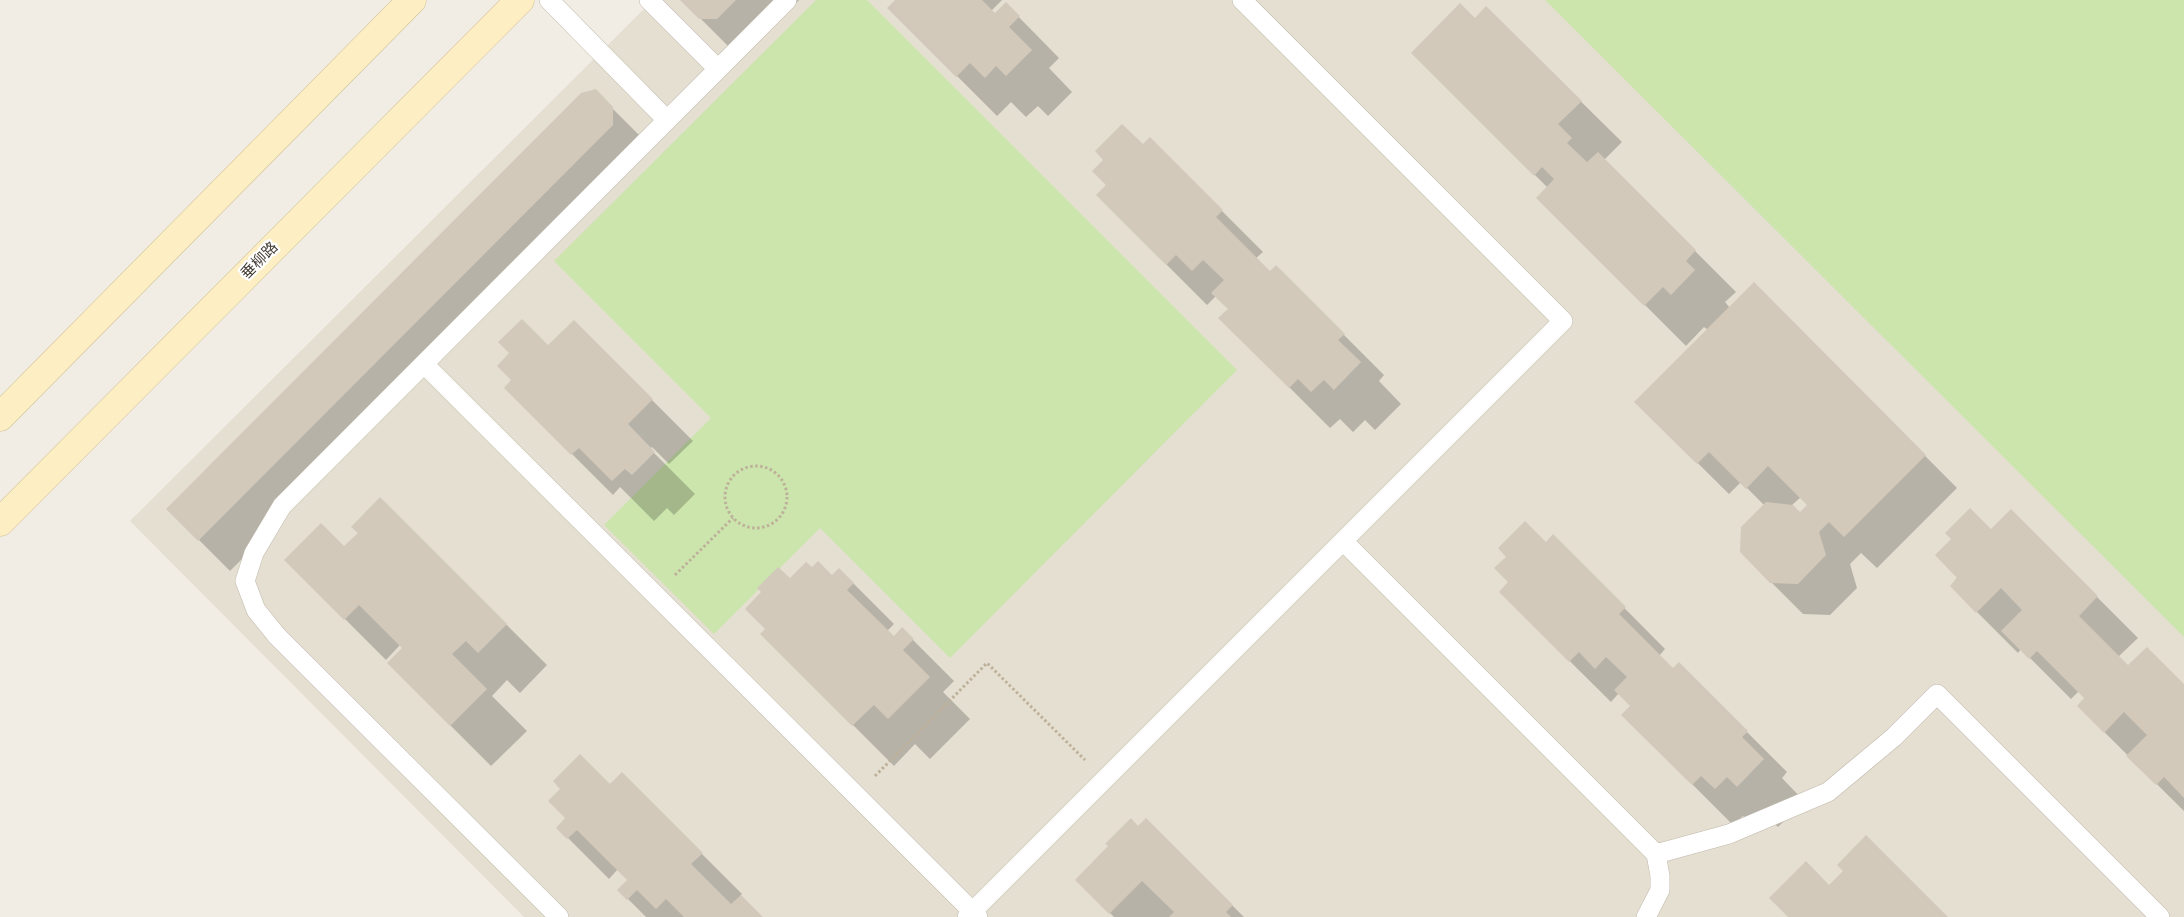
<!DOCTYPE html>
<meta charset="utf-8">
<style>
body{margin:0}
canvas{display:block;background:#f1ede4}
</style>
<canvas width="2184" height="917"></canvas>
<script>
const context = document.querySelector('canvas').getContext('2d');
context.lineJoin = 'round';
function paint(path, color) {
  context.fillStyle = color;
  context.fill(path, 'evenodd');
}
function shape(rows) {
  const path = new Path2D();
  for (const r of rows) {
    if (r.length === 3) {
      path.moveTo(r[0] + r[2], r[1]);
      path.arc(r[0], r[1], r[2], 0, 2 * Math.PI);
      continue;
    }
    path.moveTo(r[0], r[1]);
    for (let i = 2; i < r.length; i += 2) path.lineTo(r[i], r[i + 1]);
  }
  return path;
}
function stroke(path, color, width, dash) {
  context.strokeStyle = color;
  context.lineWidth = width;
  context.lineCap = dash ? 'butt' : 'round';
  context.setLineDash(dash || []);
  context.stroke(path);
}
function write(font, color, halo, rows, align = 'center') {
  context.font = font + ' "Varela Round","Noto Sans SC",sans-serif';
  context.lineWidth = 4.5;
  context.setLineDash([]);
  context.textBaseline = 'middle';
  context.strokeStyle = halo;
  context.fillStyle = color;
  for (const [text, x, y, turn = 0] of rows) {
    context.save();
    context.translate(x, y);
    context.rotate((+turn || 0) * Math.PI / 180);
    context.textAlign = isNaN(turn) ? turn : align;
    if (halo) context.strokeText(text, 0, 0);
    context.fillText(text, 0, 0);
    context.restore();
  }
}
paint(shape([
 [653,0,1551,0,2184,636,2184,917,524,917,130,521]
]), '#e5dfd2');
paint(shape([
 [816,0,867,0,1237,370,950,658,820,528,714,634,604,525,711,418,554,261],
 [1545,0,2184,0,2184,637]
]), '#cce5ad');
paint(shape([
 [682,0,799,0,749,51,732,50],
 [897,0,1002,0,991,11,995,15,1006,4,1059,58,1049,68,1072,92,1048,116,1038,106,1026,117,1011,102,997,116,889,8],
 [1486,8,1622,142,1604,160,1736,292,1725,302,1730,308,1754,284,1957,488,1877,568,1861,553,1850,564,1857,588,1830,615,1803,614,1741,552,1764,505,1741,482,1729,494,1636,402,1708,330,1704,327,1686,346,1538,198,1548,188,1413,53,1475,20],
 [1801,497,1809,505,1800,514,1792,505],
 [595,91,644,140,644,157,230,571,168,509],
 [1150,139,1263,252,1255,259,1270,273,1276,267,1384,375,1379,381,1401,404,1375,430,1365,420,1353,432,1340,419,1330,428,1220,318,1229,309,1216,296,1207,305,1097,195],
 [574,322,693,441,669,464,652,447,650,449,695,494,674,515,667,508,654,521,620,487,613,495,506,388],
 [380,499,547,665,520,693,507,680,492,696,527,731,491,766,388,663,403,648,400,645,386,660,286,560,344,548,359,533],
 [2011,511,2138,638,2118,657,2128,667,2184,686,2184,811,2078,706,2086,698,2079,691,2071,699,2021,649,2018,653,1951,586,1991,530],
 [1553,536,1665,649,1659,656,1673,670,1679,664,1787,772,1782,778,1804,801,1778,827,1768,817,1756,829,1743,816,1733,825,1623,715,1632,706,1619,693,1611,702,1500,592],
 [812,569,832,576,839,569,894,624,887,631,894,637,902,629,954,681,943,692,970,719,930,759,915,744,894,766,762,634,767,629,790,580],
 [622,774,742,894,740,896,761,917,646,917,619,890,629,880,618,869,609,879,558,828],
 [1146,820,1244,917,1114,917,1077,880]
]), '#0003');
paint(shape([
 [680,0,736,0,717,19,699,19],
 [895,0,982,0,995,13,1006,2,1020,16,1009,27,1032,50,1006,76,996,66,985,78,970,63,956,77,887,8],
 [1460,3,1475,18,1486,6,1582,101,1558,124,1572,138,1567,143,1587,162,1598,152,1696,250,1686,261,1695,270,1671,295,1663,287,1644,306,1536,198,1554,179,1542,167,1534,176,1411,53],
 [596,89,613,107,613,125,198,541,166,509,581,93],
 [1122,124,1143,144,1150,137,1223,210,1216,217,1270,271,1276,265,1345,334,1338,340,1361,362,1334,390,1324,380,1311,392,1298,379,1289,388,1218,318,1228,309,1211,293,1224,280,1203,260,1192,271,1176,255,1166,265,1096,195,1106,185,1092,171,1103,160,1095,151],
 [1754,282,1926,455,1844,537,1829,522,1819,532,1826,555,1798,584,1770,583,1740,552,1741,527,1766,502,1793,505,1800,512,1807,505,1768,466,1746,489,1709,452,1697,464,1634,402],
 [522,319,548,345,574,320,653,399,628,424,655,452,632,475,625,469,612,481,579,448,571,455,504,388,511,380,497,366,509,353,498,342],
 [380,497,507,624,478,653,466,641,452,654,487,689,450,726,387,663,402,648,359,605,344,620,284,560,321,523,344,546,358,533,351,527],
 [1970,508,1991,529,2011,509,2098,596,2079,616,2128,665,2147,647,2184,684,2184,798,2164,777,2156,785,2126,756,2147,735,2124,712,2104,733,2077,706,2084,698,2037,651,2029,659,2001,631,2022,610,2001,588,1976,613,1950,586,1957,578,1935,555,1951,539,1945,533],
 [1525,521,1546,542,1553,534,1626,607,1619,614,1673,668,1679,662,1748,731,1742,737,1764,759,1737,787,1727,777,1715,789,1701,776,1692,785,1621,715,1630,706,1614,690,1627,677,1606,657,1595,669,1579,652,1569,662,1499,592,1508,582,1494,568,1506,557,1498,548],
 [818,561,832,575,839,568,854,583,847,590,894,636,902,627,914,639,903,650,930,677,888,719,874,705,852,726,760,634,765,629,745,609,761,592,757,588,778,567,790,578,806,562,812,567],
 [580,754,610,784,622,772,703,853,691,864,731,904,741,895,763,917,684,917,666,899,656,909,637,890,627,900,617,890,627,880,577,830,567,839,556,828,565,818,548,801,560,789,553,781],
 [1131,818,1138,826,1146,818,1233,905,1226,912,1231,917,1169,917,1174,912,1142,881,1109,914,1075,880,1108,846,1105,844],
 [1866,835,1948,917,1788,917,1769,898,1806,861,1829,885,1843,871,1837,865]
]), '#d3c9ba');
const lane = shape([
 [549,0,667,120],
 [649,0,718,69],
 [424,364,978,917],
 [1343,541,1656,854,1660,876,1660,890,1646,917],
 [1656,854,1729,834,1828,792,1894,737,1937,694,2160,917],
 [559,917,277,636,256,610,245,581,254,553,282,506,787,0],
 [967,917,1563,321,1242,0]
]);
const secondary = shape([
 [0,417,412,0],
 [0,522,520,0]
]);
stroke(lane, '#bfb8aa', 20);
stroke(secondary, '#d0c195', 29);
stroke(shape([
 [756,497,31],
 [675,575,733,518],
 [875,776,987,663,1085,760]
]), '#beb199', 3, [2.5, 2.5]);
stroke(lane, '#fff', 19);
stroke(secondary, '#fdefc3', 28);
write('15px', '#433d34', '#fff', [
 ["垂柳路",260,261,-45]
]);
</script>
